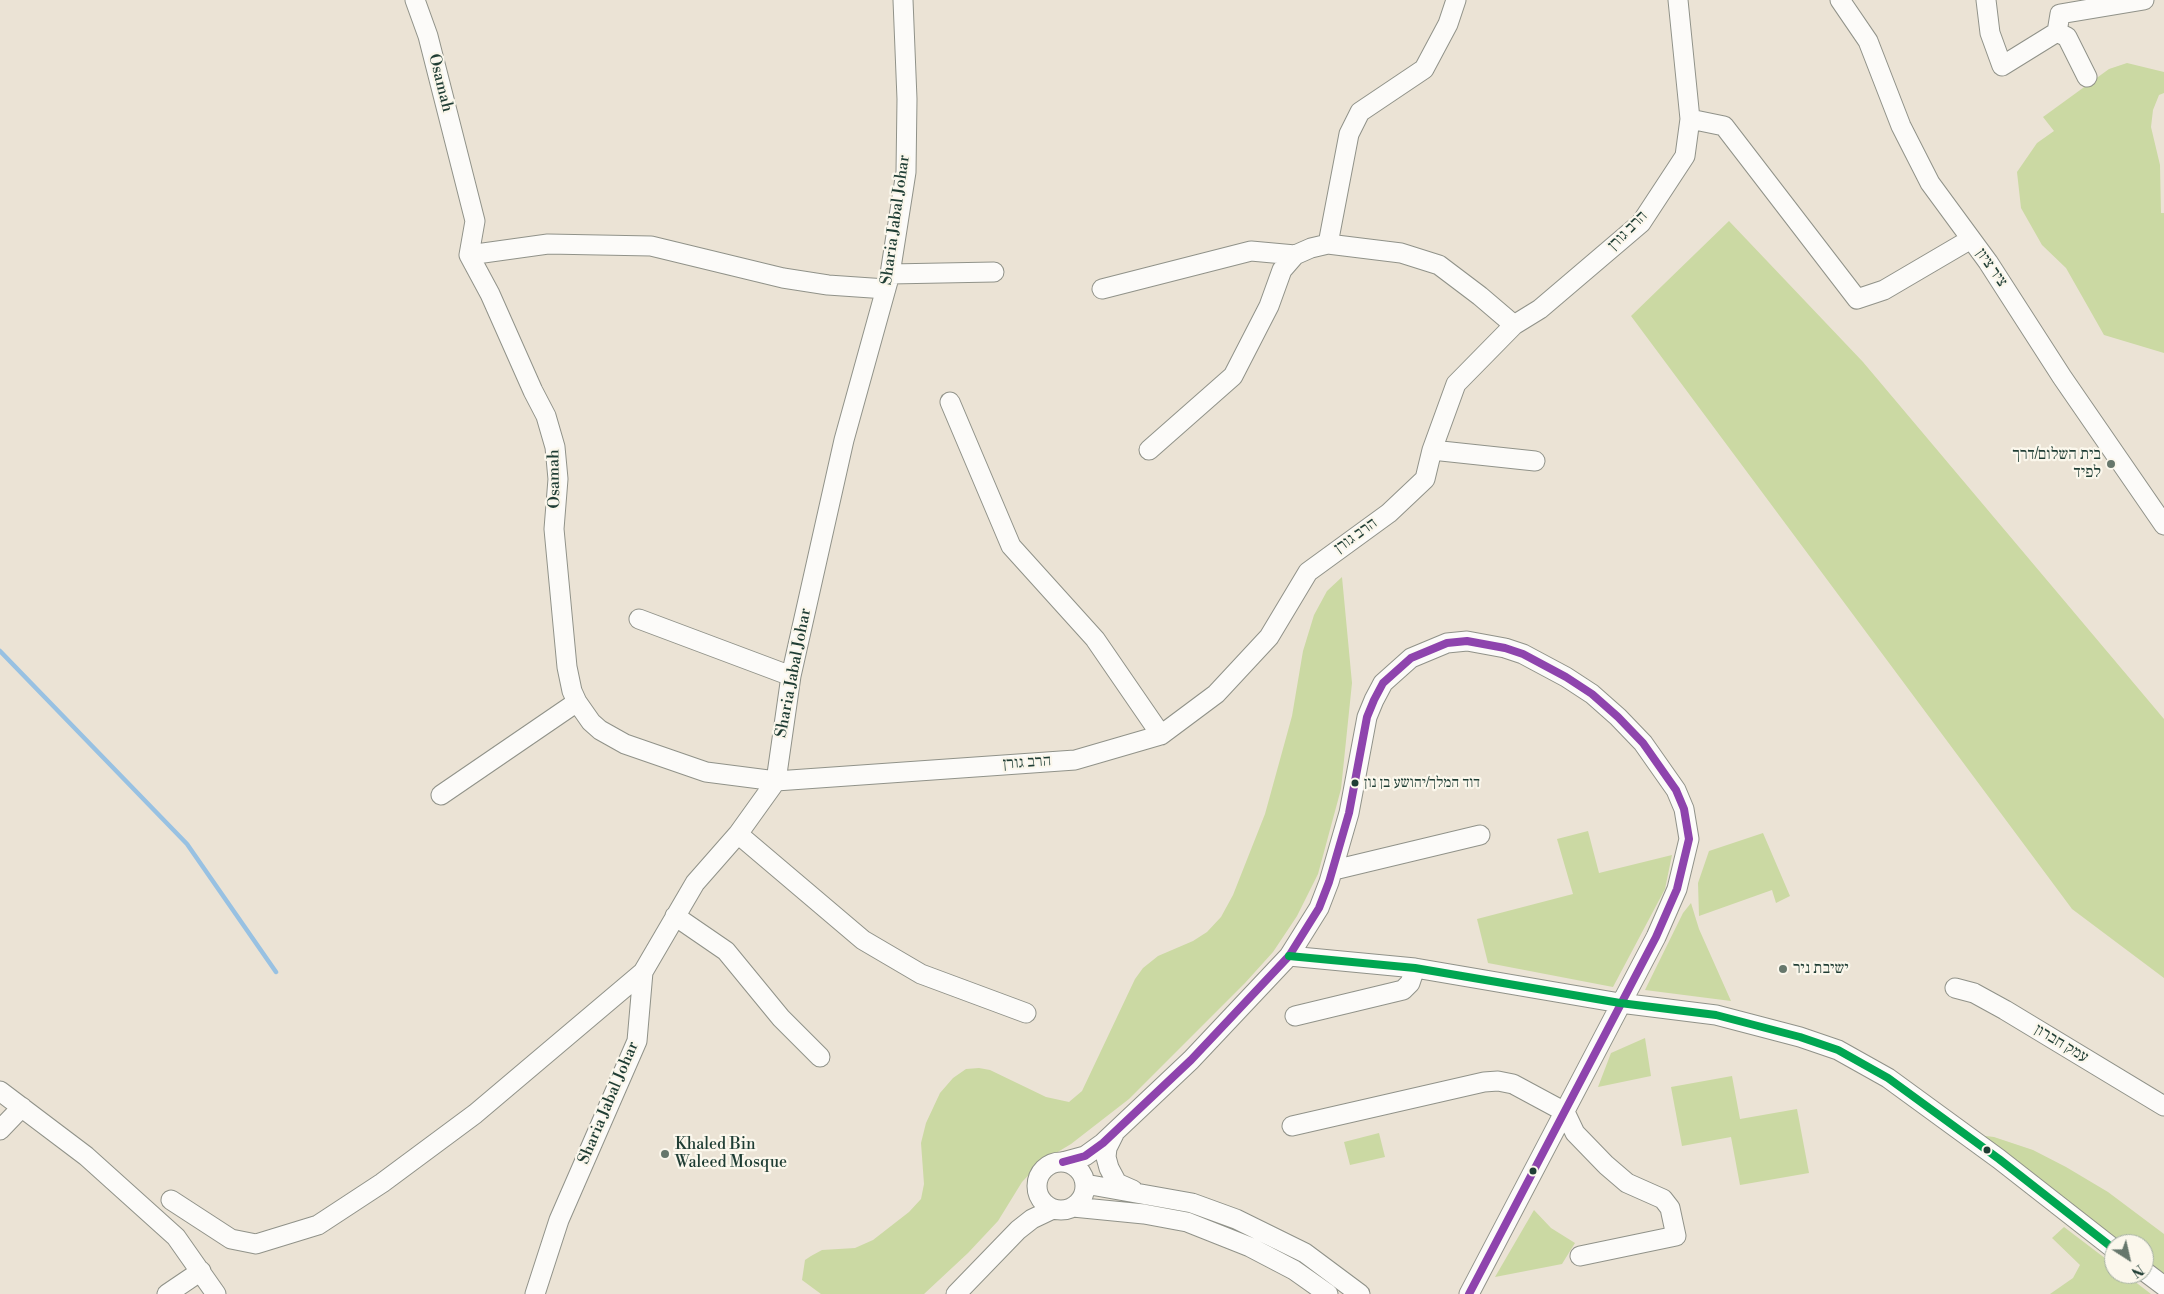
<!DOCTYPE html>
<meta charset="utf-8">
<style>
body{margin:0}
#map{position:relative;width:2164px;height:1294px;overflow:hidden;background:#ebe3d5;font-family:"Libre Bodoni",serif}
canvas{display:block}
.north{position:absolute;left:2104px;top:1234px;width:50px;height:50px;box-sizing:border-box;background:#fbf7ec;border:1px solid #a3ada2;border-radius:50%;rotate:145deg;font-size:14px;font-weight:700;line-height:20px;text-align:center;color:#1f3d34}
.north::after{content:'';display:block;margin:auto;width:18px;height:22px;background:#66776c;clip-path:polygon(50% 0,100% 100%,50% 72%,0 100%)}
</style>
<div id="map">
<canvas width="2164" height="1294"></canvas>
<div class="north">N</div>
</div>
<script>
const context = document.querySelector('canvas').getContext('2d');
context.lineJoin = 'round';
function paint(path, color) {
  context.fillStyle = color;
  context.fill(path, 'evenodd');
}
function shape(rows) {
  const path = new Path2D();
  for (const r of rows) {
    if (r.length === 3) {
      path.moveTo(r[0] + r[2], r[1]);
      path.arc(r[0], r[1], r[2], 0, 2 * Math.PI);
      continue;
    }
    path.moveTo(r[0], r[1]);
    for (let i = 2; i < r.length; i += 2) path.lineTo(r[i], r[i + 1]);
  }
  return path;
}
function stroke(path, color, width, dash) {
  context.strokeStyle = color;
  context.lineWidth = width;
  context.lineCap = dash ? 'butt' : 'round';
  context.setLineDash(dash || []);
  context.stroke(path);
}
function write(font, color, halo, rows, align = 'center') {
  context.font = font + ' "Libre Bodoni","Frank Ruhl Libre",serif';
  context.lineWidth = 4.5;
  context.setLineDash([]);
  context.textBaseline = 'middle';
  context.strokeStyle = halo;
  context.fillStyle = color;
  for (const [text, x, y, turn = 0] of rows) {
    context.save();
    context.translate(x, y);
    context.rotate((+turn || 0) * Math.PI / 180);
    context.textAlign = isNaN(turn) ? turn : align;
    if (halo) context.strokeText(text, 0, 0);
    context.fillText(text, 0, 0);
    context.restore();
  }
}
paint(shape([
 [2127,63,2164,72,2164,93,2159,95,2153,110,2151,127,2160,165,2161,213,2164,213,2164,353,2104,335,2066,268,2042,245,2021,208,2017,172,2037,143,2054,131,2043,117,2109,69],
 [1729,221,1863,362,2164,719,2164,978,2072,909,1631,316],
 [1342,577,1352,683,1341,789,1318,874,1297,916,1273,952,1245,983,1129,1099,1071,1144,1041,1162,1022,1182,998,1221,968,1253,924,1294,821,1294,802,1280,805,1260,811,1256,822,1250,855,1248,873,1240,909,1212,921,1199,924,1184,921,1143,926,1123,940,1093,953,1078,966,1069,979,1068,990,1070,1046,1097,1069,1102,1082,1091,1135,979,1143,968,1158,956,1193,941,1207,932,1221,917,1233,895,1265,814,1292,716,1303,651,1314,615,1327,591],
 [1588,831,1599,873,1672,855,1665,889,1613,987,1488,963,1477,919,1573,894,1557,839],
 [1763,833,1790,896,1776,903,1772,890,1699,916,1698,883,1709,851],
 [1691,903,1699,929,1731,1001,1645,990,1683,913],
 [1645,1038,1651,1076,1598,1087,1611,1053],
 [1732,1076,1740,1119,1797,1109,1809,1173,1740,1185,1731,1137,1682,1146,1671,1087],
 [1379,1133,1385,1157,1350,1165,1344,1142],
 [1977,1135,1994,1137,2033,1150,2066,1167,2108,1192,2164,1234,2164,1275,2144,1261,2144,1244,2121,1244],
 [1534,1210,1551,1228,1575,1243,1562,1264,1495,1277],
 [2064,1227,2114,1265,2114,1274,2125,1274,2151,1294,2050,1294,2073,1278,2080,1265,2052,1238]
]), '#cbd9a3');
stroke(shape([
 [0,651,187,844,276,972]
]), '#98c1e2', 4.5);
const minor = shape([
 [415,0,428,36,475,221,469,255,490,294,533,391,546,416,555,447,558,479,554,529,567,667,572,691,577,702,591,722,600,730,625,744,706,772,776,781,1075,760,1161,735,1216,694,1269,637,1308,572,1389,513,1425,479,1432,450,1456,384,1514,325,1540,309,1641,223,1685,156,1690,119,1678,0],
 [1840,0,1868,41,1901,126,1930,183,1988,262,2062,377,2164,525],
 [1986,0,1990,33,2002,66,2057,32,2060,14,2144,0],
 [2057,32,2067,37,2087,77],
 [1690,119,1724,126,1857,299,1884,290,1971,239],
 [1328,244,1349,134,1360,112,1424,69,1448,24,1456,0],
 [469,255,548,244,651,246,783,278,828,285,886,289],
 [890,274,994,272],
 [1102,289,1251,251,1295,255],
 [950,402,1011,546,1095,639,1161,735],
 [1149,450,1233,376,1269,306,1282,270,1295,255,1311,248,1328,244,1401,253,1439,265,1480,296,1514,325],
 [1432,450,1535,461],
 [639,619,791,676],
 [441,795,577,702],
 [738,834,863,940,921,974,1026,1013],
 [1334,870,1480,835],
 [675,916,726,951,781,1018,820,1057],
 [1289,956,1415,968,1620,1003,1716,1015,1800,1037,1838,1050,1888,1078,1999,1159,2114,1249],
 [1955,988,1974,993,2005,1010,2164,1106],
 [1295,1016,1403,990,1410,983,1415,968],
 [0,1091,86,1156,176,1237,216,1294],
 [1292,1126,1484,1082,1498,1081,1513,1084,1565,1112,1575,1133,1606,1165,1627,1183,1663,1199,1670,1208,1676,1236,1580,1256],
 [0,1130,22,1107],
 [1114,1134,1107,1148,1106,1157,1109,1168,1117,1183,1133,1190],
 [1063,1162,1085,1156,1103,1143,1191,1060,1289,956,1319,908,1329,882,1349,813,1367,717,1374,700,1383,683,1411,658,1447,643,1467,641,1505,648,1523,654,1566,677,1592,694,1618,717,1643,743,1676,790,1684,809,1689,839,1677,889,1656,937,1469,1294],
 [1061,1186,24],
 [1085,1184,1192,1203,1236,1219,1305,1253,1360,1294],
 [171,1200,231,1239,256,1244,318,1225,382,1183,475,1114,643,972],
 [1073,1207,1144,1214,1187,1222,1250,1247,1294,1270,1328,1294],
 [2144,1271,2164,1286],
 [167,1294,201,1271],
 [535,1294,559,1220,637,1041,643,972,695,883,738,834,776,781,791,676,844,440,890,274,906,172,907,99,903,0],
 [956,1294,1018,1230,1032,1219,1053,1209]
]);
stroke(minor, '#909289', 21);
stroke(minor, '#fcfbf9', 19);
stroke(shape([
 [1063,1162,1085,1156,1103,1143,1191,1060,1289,956,1319,908,1329,882,1349,813,1367,717,1374,700,1383,683,1411,658,1447,643,1467,641,1505,648,1523,654,1566,677,1592,694,1618,717,1643,743,1676,790,1684,809,1689,839,1677,889,1656,937,1469,1294]
]), '#8e44ad', 8);
stroke(shape([
 [1289,956,1415,968,1620,1003,1716,1015,1800,1037,1838,1050,1888,1078,1999,1159,2114,1249]
]), '#00a651', 8);
for (const [x, y, r, color] of [
 [2111,464,5,"#66776c"],
 [1355,783,4.5,"#1f3d34"],
 [1783,969,5,"#66776c"],
 [1987,1150,4.5,"#1f3d34"],
 [665,1154,5,"#66776c"],
 [1533,1171,4.5,"#1f3d34"]
]) {
  const dot = new Path2D();
  dot.arc(x, y, r, 0, 2 * Math.PI);
  context.fillStyle = color;
  context.fill(dot);
  stroke(dot, '#fbf7ec', 2);
}
write('15px', '#1f3d34', '#fbf7ec', [
 ["דוד המלך/יהושע בן נון",1364,783]
], 'left');
write('16px', '#1f3d34', '#fbf7ec', [
 ["Osamah",440,83,76],
 ["Sharia Jabal Johar",896,220,-82],
 ["הרב גורן",1628,231,-45],
 ["ציר ציון",1991,268,55],
 ["Osamah",555,479,-91],
 ["הרב גורן",1356,536,-36],
 ["Sharia Jabal Johar",794,673,-79],
 ["הרב גורן",1027,763,-4],
 ["עמק חברון",2061,1044,31],
 ["Sharia Jabal Johar",609,1103,-67]
]);
write('16px', '#1f3d34', '#fbf7ec', [
 ["בית השלום/דרך",2101,455,"right"],
 ["לפיד",2101,473,"right"],
 ["ישיבת ניר",1793,969],
 ["Khaled Bin",675,1145],
 ["Waleed Mosque",675,1163]
], 'left');
</script>
